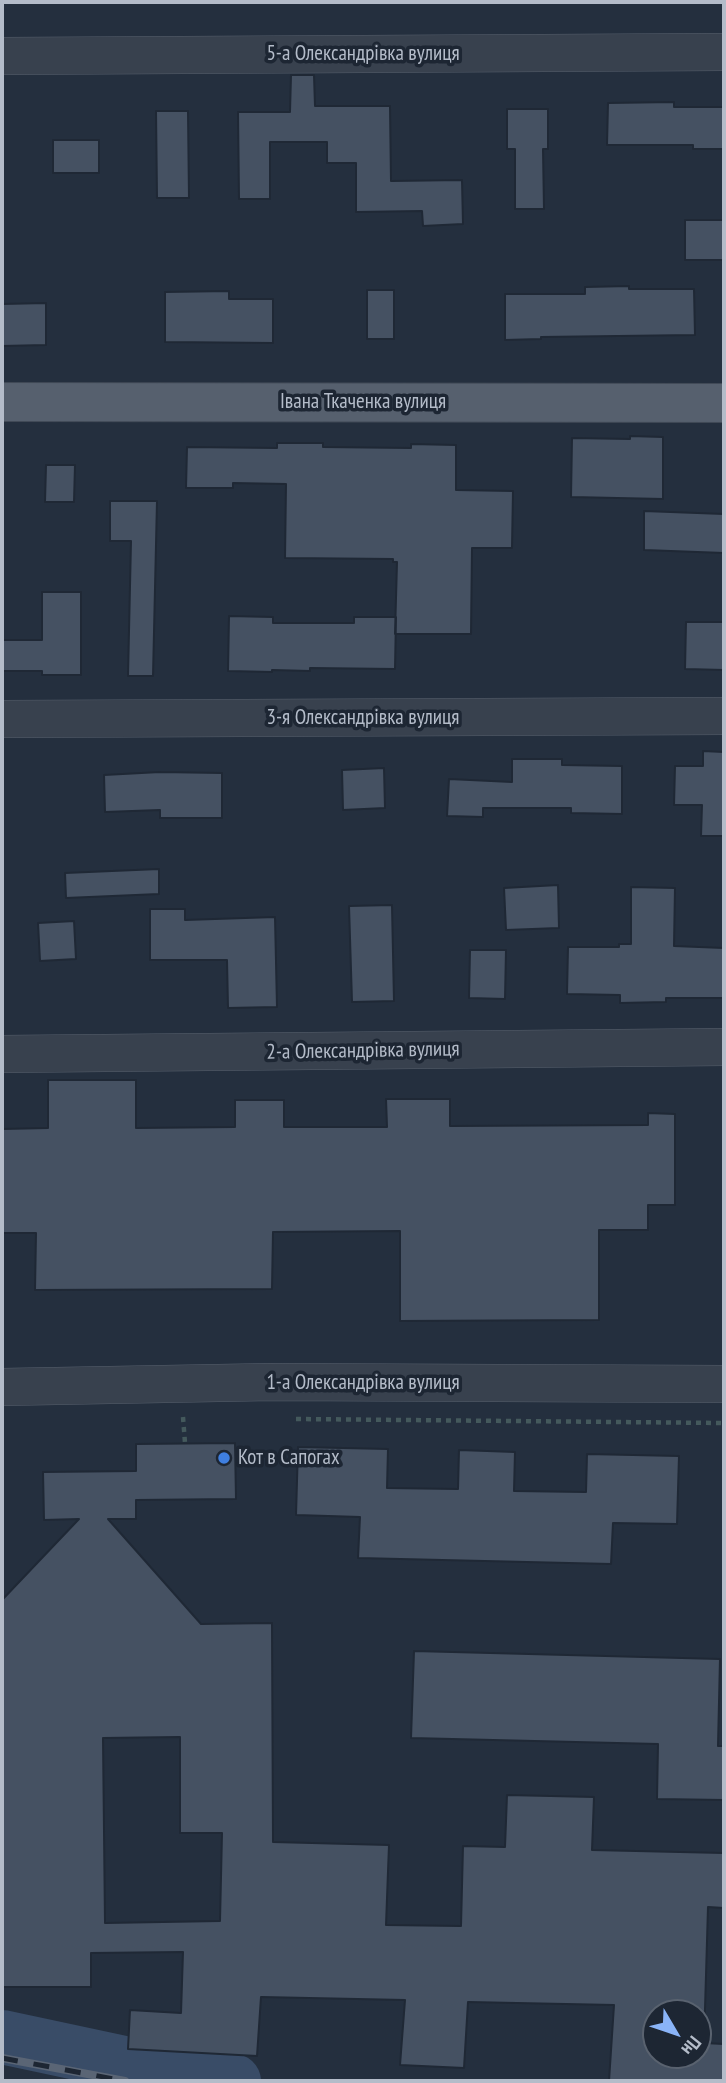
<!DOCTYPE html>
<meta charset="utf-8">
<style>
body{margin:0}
#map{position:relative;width:726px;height:2083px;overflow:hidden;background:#242f3e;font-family:"PT Sans Narrow",sans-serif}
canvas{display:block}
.frame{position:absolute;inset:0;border:4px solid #b4bcc9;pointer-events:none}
.north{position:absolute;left:642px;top:1999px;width:70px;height:70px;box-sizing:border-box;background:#1d2633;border:2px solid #59626f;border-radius:50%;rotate:129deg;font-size:19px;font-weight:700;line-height:28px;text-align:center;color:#b4bcc9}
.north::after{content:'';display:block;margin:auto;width:24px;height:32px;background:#8ab4f8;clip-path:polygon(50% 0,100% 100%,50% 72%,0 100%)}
</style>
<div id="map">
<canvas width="726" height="2083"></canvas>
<div class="frame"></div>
<div class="north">Пн</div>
</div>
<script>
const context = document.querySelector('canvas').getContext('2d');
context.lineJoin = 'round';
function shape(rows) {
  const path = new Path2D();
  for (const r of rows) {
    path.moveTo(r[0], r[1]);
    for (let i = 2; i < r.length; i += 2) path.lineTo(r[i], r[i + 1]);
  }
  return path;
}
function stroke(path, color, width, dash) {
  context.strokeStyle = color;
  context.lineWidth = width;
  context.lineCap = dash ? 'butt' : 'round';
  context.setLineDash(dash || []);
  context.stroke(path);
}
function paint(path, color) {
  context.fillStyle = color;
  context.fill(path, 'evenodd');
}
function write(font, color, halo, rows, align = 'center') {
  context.font = font + ' "PT Sans Narrow",sans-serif';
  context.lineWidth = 7;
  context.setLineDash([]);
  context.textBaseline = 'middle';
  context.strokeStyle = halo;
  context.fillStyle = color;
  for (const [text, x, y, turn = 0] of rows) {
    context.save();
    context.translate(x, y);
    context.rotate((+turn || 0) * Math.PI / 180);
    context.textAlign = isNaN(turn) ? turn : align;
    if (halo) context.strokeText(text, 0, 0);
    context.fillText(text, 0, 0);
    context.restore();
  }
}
stroke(shape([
 [2,2037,133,2065,234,2081]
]), '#394c67', 54);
const building = shape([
 [291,75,314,75,315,106,390,106,391,181,462,180,463,224,423,226,422,211,356,212,356,163,327,163,327,142,270,142,270,199,239,199,238,112,290,112,291,75],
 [674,102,674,107,724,107,724,149,693,149,693,145,607,145,608,103,674,102],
 [507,109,548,109,548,149,543,149,544,209,515,209,515,149,507,149,507,109],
 [156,111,188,111,189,198,157,198,156,111],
 [53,140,99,140,99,173,53,173,53,140],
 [685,220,724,220,724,260,685,260,685,220],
 [629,286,629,289,694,289,695,335,541,337,541,339,505,340,505,294,585,294,585,287,629,286],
 [367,290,394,290,394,339,367,339,367,290],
 [229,291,229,299,273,299,273,343,165,342,165,292,229,291],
 [46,303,46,345,2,346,2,304,46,303],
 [630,436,663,437,663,499,571,497,572,438,630,439,630,436],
 [277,443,323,443,323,447,411,448,411,444,456,445,456,490,513,491,512,548,472,548,471,634,395,634,397,562,393,562,393,559,285,558,286,484,233,483,233,488,186,488,187,447,277,448,277,443],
 [46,465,75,465,74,502,45,502,46,465],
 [110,501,157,501,153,676,128,676,131,541,110,541,110,501],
 [644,511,724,514,724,553,644,550,644,511],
 [42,592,81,592,81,675,42,675,42,671,2,671,2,640,42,640,42,592],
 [229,616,273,617,273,623,354,623,354,617,396,617,395,669,310,668,310,671,272,670,272,672,228,671,229,616],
 [686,622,724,622,724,670,685,669,686,622],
 [703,751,724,752,724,836,701,836,702,805,674,805,675,766,703,766,703,751],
 [512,759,562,759,562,765,622,766,622,814,571,813,571,808,483,808,483,817,447,816,449,779,512,782,512,759],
 [384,768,385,808,343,810,342,770,384,768],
 [160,772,222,773,222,818,160,818,160,810,105,812,104,775,160,772],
 [159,869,159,894,66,898,65,873,159,869],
 [558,885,559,928,506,930,504,888,558,885],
 [631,887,675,888,674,946,724,948,724,998,666,998,666,1002,620,1003,620,995,567,994,568,947,619,947,619,944,631,944,631,887],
 [392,905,394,1001,352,1002,349,906,392,905],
 [150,909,185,909,185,920,275,917,277,1007,228,1008,227,960,150,960,150,909],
 [74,921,76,959,40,961,38,923,74,921],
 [470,950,506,950,505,999,469,998,470,950],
 [48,1080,136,1080,136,1128,235,1127,235,1100,284,1100,284,1127,387,1127,386,1099,450,1099,450,1126,648,1125,648,1113,675,1114,675,1205,648,1205,648,1230,599,1230,599,1320,400,1321,400,1231,273,1232,272,1289,35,1290,36,1233,2,1233,2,1129,48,1128,48,1080],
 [235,1443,236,1499,136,1500,136,1519,108,1519,201,1624,272,1623,273,1842,389,1845,386,1925,461,1926,463,1846,505,1847,507,1795,594,1797,592,1850,724,1853,724,1908,708,1907,704,2043,724,2044,724,2081,609,2081,614,2005,468,2002,464,2068,400,2065,405,2000,261,1997,257,2056,128,2049,130,2010,181,2013,183,1952,91,1953,91,1987,2,1987,2,1600,79,1519,44,1520,43,1472,136,1471,136,1444,235,1443],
 [180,1737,180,1833,222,1833,220,1921,105,1923,103,1738,180,1737],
 [656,2013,698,2013,698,2055,656,2055,656,2013],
 [298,1447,388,1449,387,1488,458,1489,459,1450,515,1452,514,1491,586,1492,587,1454,679,1456,677,1524,613,1523,611,1564,358,1558,360,1517,296,1515,298,1447],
 [414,1651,720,1659,718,1746,724,1746,724,1800,657,1799,658,1744,411,1738,414,1651]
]);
paint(building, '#455162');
stroke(building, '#1f2835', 2);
const minor = shape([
 [2,56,724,52],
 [2,719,724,716],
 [2,1054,724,1047],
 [2,1387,272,1382,724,1384]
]);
const major = shape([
 [2,402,724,403]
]);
stroke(minor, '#565f6c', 38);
stroke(major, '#414a57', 40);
stroke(shape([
 [183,1417,185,1443],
 [296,1419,724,1423]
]), '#44595c', 4.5, [5, 5]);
stroke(minor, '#38414e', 37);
stroke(major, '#56606e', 38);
const rail = shape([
 [2,2058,125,2081]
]);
stroke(rail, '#5a6575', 8);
stroke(rail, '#1d2633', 5, [16]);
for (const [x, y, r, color] of [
 [224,1458,7,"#3f7fe0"]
]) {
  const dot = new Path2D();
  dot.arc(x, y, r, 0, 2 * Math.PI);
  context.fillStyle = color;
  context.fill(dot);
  stroke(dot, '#1d2633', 2.5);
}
write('21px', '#b4bcc9', '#1d2633', [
 ["5-а Олександрівка вулиця",363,54],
 ["Івана Ткаченка вулиця",363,402],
 ["3-я Олександрівка вулиця",363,718],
 ["2-а Олександрівка вулиця",363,1051,-1],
 ["1-а Олександрівка вулиця",363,1383]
]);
write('21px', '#b4bcc9', '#1d2633', [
 ["Кот в Сапогах",238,1458]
], 'left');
</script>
